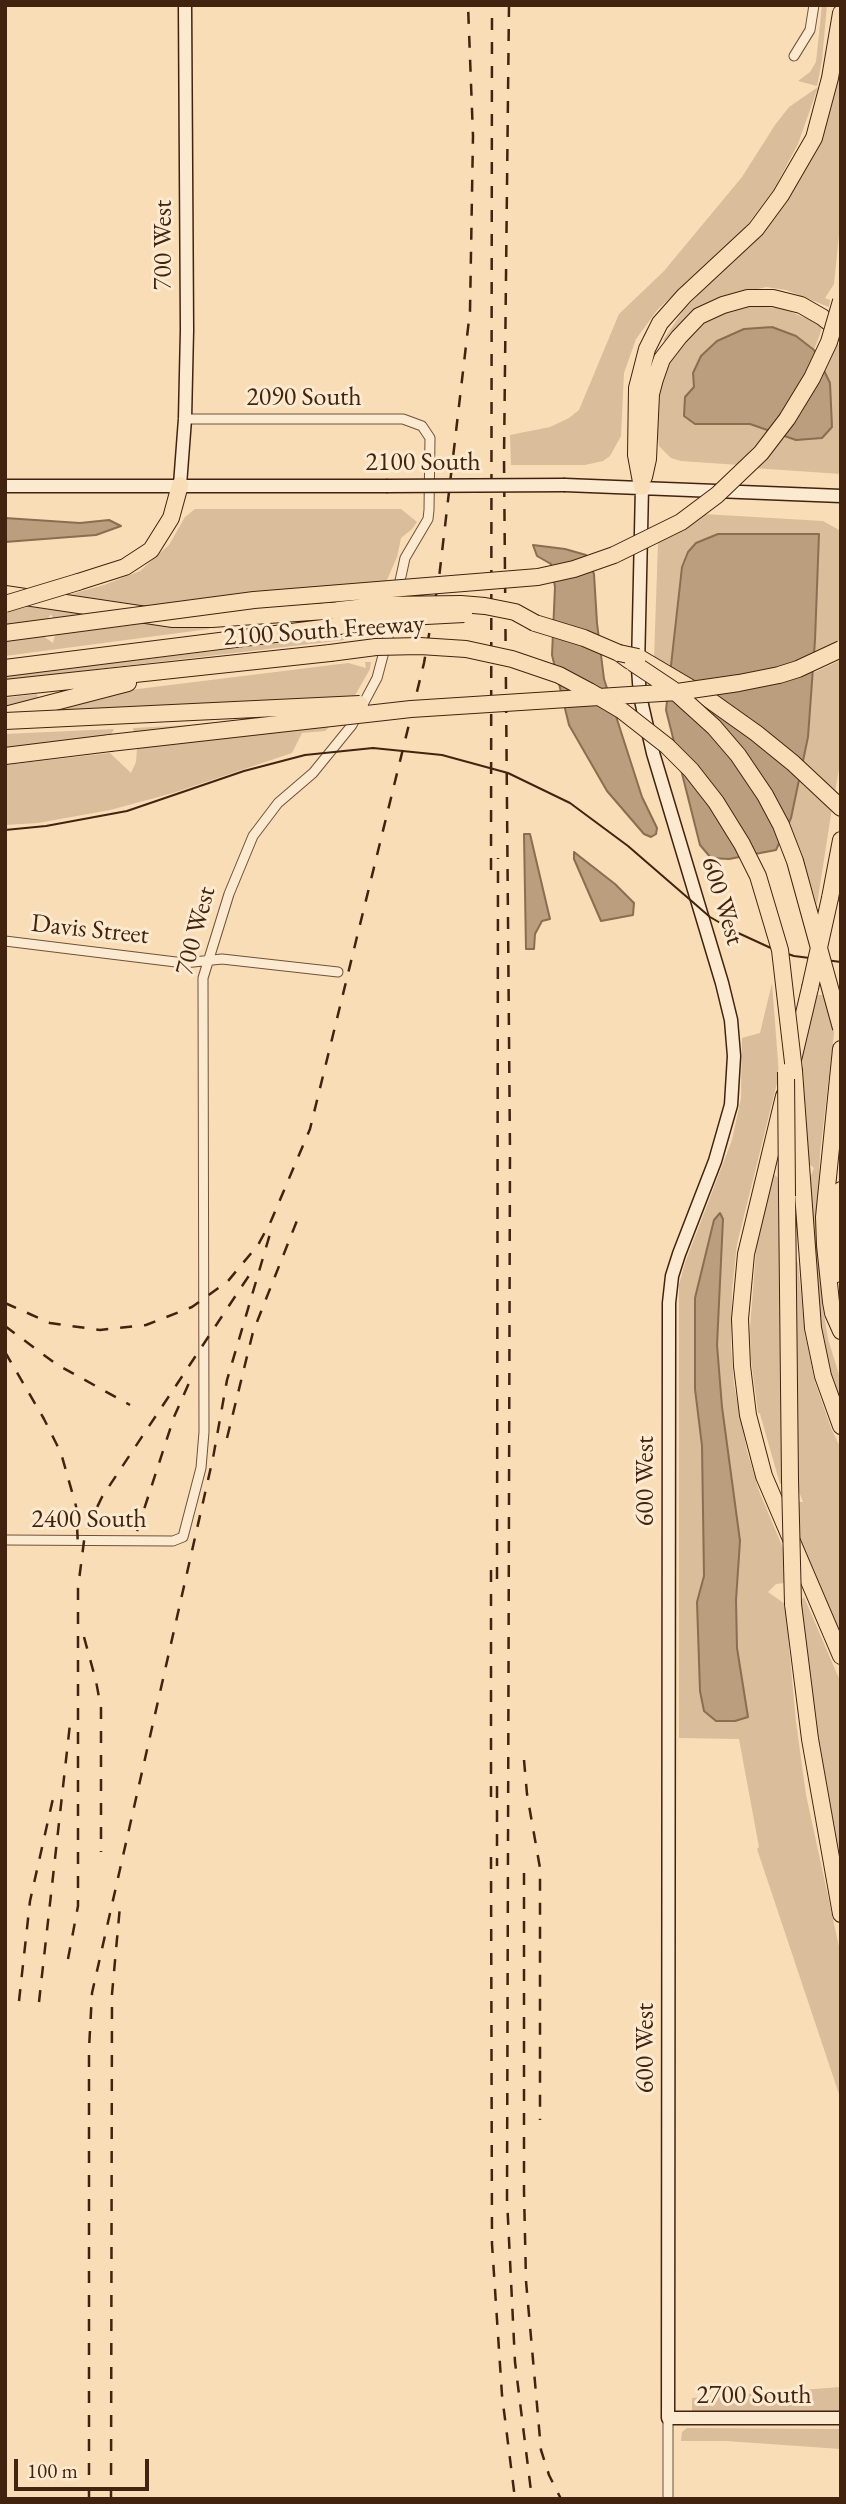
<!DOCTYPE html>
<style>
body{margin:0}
#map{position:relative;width:846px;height:2504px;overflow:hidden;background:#f9ddb6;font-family:"EB Garamond",serif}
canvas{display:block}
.frame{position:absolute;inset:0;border:7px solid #42230f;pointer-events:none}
.scale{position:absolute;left:14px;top:2459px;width:135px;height:32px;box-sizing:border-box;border:4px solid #42230f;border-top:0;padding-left:9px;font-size:21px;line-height:24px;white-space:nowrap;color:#42230f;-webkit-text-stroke:5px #fbe9d0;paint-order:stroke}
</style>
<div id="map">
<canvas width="846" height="2504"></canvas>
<div class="frame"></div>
<div class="scale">100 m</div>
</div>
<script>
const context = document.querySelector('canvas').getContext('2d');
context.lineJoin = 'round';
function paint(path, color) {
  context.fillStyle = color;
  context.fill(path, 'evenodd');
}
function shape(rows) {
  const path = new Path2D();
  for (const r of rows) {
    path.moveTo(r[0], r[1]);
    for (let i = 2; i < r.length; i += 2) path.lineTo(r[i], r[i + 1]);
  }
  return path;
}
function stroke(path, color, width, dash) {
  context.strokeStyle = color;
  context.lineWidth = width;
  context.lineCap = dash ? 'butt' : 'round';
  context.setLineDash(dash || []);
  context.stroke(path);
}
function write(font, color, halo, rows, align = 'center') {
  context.font = font + ' "EB Garamond",serif';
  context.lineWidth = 6;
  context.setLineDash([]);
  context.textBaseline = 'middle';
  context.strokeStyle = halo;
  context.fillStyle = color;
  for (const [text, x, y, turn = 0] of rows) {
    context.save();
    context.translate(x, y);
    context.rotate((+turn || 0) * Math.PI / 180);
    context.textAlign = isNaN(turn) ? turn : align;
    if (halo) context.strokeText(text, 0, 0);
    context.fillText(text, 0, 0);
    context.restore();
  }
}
paint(shape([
 [822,5,827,5,822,60,817,86,798,81,810,72,816,62],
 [841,7,841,215,834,284,825,298,830,300,829,307,786,290,766,287,729,296,666,341,663,340,683,311,738,253,808,155],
 [818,87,798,144,774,189,742,232,658,309,636,339,624,373,621,436,610,456,603,461,585,465,511,465,510,435,550,427,569,418,579,410,619,314,664,271,742,177,775,125,789,107],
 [746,306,782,308,814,322,822,328,814,350,796,336,772,327,744,329,685,398,696,424,750,424,768,430,739,465,681,461,671,458,659,446,657,427,661,381,674,351,699,325,714,316],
 [837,343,841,348,841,474,753,468],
 [195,509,401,509,417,522,412,529,401,538,397,557,386,582,150,610,68,595,104,585,140,571,169,545,185,517],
 [703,514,823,521,841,531,841,640,814,654,680,578,671,668,654,659,658,543],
 [41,603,112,615,55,622,51,614,45,623,5,628,5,613],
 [154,622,208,624,209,629,5,656,5,641,43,636,53,643,55,635],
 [347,635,344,640,5,680,5,676],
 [841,660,841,758,835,792,802,763,808,737,813,673],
 [365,662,371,662,370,669,353,699,17,716,122,691,348,663,366,668],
 [37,694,38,698,5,706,5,698],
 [250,722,135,737,133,728],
 [330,726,325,731,302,733,292,753,173,793,110,810,38,823,5,825,5,765,110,753,131,773,136,762,137,748],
 [114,729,108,740,5,752,5,734],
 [799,776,832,808,817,905,802,854,789,822],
 [772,983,779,1075,737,1244,732,1290,731,1347,734,1385,747,1451,759,1491,783,1548,784,1583,776,1584,768,1592,785,1604,796,1722,806,1795,841,1956,841,2100,757,1849,759,1847,739,1739,679,1738,679,1285,685,1263,732,1140,741,1098,742,1038,760,1033],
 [817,995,823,995,834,1033,820,1153,817,1224,822,1302,828,1339,841,1381,841,1405,830,1369,821,1326,810,1178,814,1168,809,1164,802,1056],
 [772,1173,781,1180,782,1483,780,1484,760,1414,758,1413,751,1359,750,1328,758,1226,761,1225],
 [795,1252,798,1264,805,1334,815,1382,831,1428,841,1449,841,1635,795,1533,795,1502,803,1502,795,1481],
 [804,1597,841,1683,841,1903,798,1604],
 [841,2387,841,2411,692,2411,692,2398],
 [687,2428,841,2429,841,2449,726,2441,681,2441,682,2432]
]), '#dabd9a');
const water = shape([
 [772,327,796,336,814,350,830,383,832,427,822,438,796,440,750,424,695,424,684,416,685,397,694,387,693,373,701,356,717,341,744,329,772,327],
 [5,518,80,523,109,520,121,526,96,535,5,542,5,518],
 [718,534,819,534,815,640,808,737,791,818,776,850,729,859,711,858,700,845,666,710,682,567,688,552,696,543,718,534],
 [533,545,565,549,586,555,594,574,597,623,604,679,642,797,657,828,656,834,651,837,644,834,607,791,569,725,552,655,555,587,551,564,537,556,533,545],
 [524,834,530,834,550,919,542,921,535,934,534,949,526,949,524,834],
 [574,852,615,884,634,903,633,915,601,921,574,859,574,852],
 [720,1213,723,1219,717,1345,722,1407,740,1541,736,1600,737,1648,748,1717,735,1721,716,1721,704,1711,700,1691,697,1602,704,1576,702,1446,695,1389,695,1298,714,1220,720,1213]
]);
paint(water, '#bb9e7d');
stroke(water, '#8b6d51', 2);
const street = shape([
 [794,56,810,30,814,5],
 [185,419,403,419,422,426,430,438,429,510,428,519,405,558,398,590],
 [5,941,184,963,222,959,338,972],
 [5,1540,173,1541,183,1537,201,1468,204,1432,203,978,229,894,253,836,278,803,313,773,352,725,377,678,393,618],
 [668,2499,668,2418]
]);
const secondary = shape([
 [180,485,185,419,187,330,185,5],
 [565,485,841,496],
 [5,486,386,486],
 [642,487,638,668,640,696,653,753,722,983,731,1020,734,1056,731,1105,715,1161,679,1254,672,1276,669,1303,668,2418,841,2418]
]);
const highway = shape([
 [644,477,648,459,651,394,655,379,662,359,679,337,699,316,723,305,748,298,773,298,801,305,822,317,841,332],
 [642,487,636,455,637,388,647,349,660,323,684,296,756,229,781,195,814,138,830,78,841,13],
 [78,582,125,567,151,550,171,518,180,485],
 [5,594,173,619,212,619,339,610],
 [535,623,584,638,619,653,630,661],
 [638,657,704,696,756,733,793,763,841,808],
 [5,668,339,626],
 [5,688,330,653],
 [5,715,128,683],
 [5,756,110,743],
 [830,898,841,840],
 [841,1049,824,1217,825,1245,831,1302,833,1313,841,1331],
 [793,1060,810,988],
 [794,1071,813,1328,823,1376,841,1426],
 [784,1096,746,1254,740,1319,742,1366,748,1415,764,1476,841,1656],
 [787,1196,790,1480],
 [837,1274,836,1231,841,1190],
 [793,1604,810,1739,841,1914]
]);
stroke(street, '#705239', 11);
stroke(secondary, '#42230f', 15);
stroke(highway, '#42230f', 18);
stroke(street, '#fbe9d0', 9);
stroke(secondary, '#fbe9d0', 12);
stroke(highway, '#f9ddb6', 16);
stroke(shape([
 [5,830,46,826,127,811,244,771,305,755,373,748,442,755,508,773,570,803,628,846,710,917,736,932,773,949,794,956,841,962]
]), '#42230f', 2);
stroke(shape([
 [509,5,504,458,510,1151,507,2199,515,2362,532,2499],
 [491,870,492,5],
 [5,1303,50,1323,100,1330,146,1325,192,1307,228,1281,258,1245,271,1221,310,1129,424,663,439,578,470,311,473,136,468,5],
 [5,1326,56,1364,130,1405],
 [5,1352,44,1419,61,1453,76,1506,78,1546],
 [227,1438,253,1332,298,1218],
 [137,1531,174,1417,192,1376],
 [491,1570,491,1797],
 [497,1579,498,858],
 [84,1637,96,1681,101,1708,101,1852],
 [524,1760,527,1794,540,1868,540,2120],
 [497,1786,497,1866],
 [491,1857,492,2244,502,2395,515,2499],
 [524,1873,524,2191,526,2281,541,2450,549,2475,561,2499],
 [68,1959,78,1906,78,1588,84,1541,89,1524,102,1497,254,1268],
 [19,2001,30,1901,54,1794],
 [39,2002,70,1724],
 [89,2499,89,2049,92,1993,213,1458,227,1380,270,1234],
 [111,2499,112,1994,120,1906]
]), '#42230f', 2.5, [12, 12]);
const secondaryBridge = shape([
 [386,486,565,485]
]);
const highwayBridge = shape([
 [5,604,78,582],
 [339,610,383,605,461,604,485,606,515,612,535,623],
 [339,626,407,617,464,614],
 [5,633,254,600,538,577,574,569,614,555,681,522,717,495,761,453,787,419,812,378,829,342,841,301],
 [330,653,376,647,420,646,466,649,512,659,559,675,589,691,621,710,667,746,691,770,716,802,742,844,758,876,780,950,794,1071],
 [619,653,638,657],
 [633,663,672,689,714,727,738,755,765,795,781,825,795,861,841,1028],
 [5,721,360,704],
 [110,743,411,709,677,692,739,683,779,675,798,669,841,649],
 [810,988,830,898],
 [786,1072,787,1196],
 [790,1480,793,1604]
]);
stroke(secondaryBridge, '#42230f', 15, []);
stroke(highwayBridge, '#42230f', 18, []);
stroke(secondaryBridge, '#fbe9d0', 12);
stroke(highwayBridge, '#f9ddb6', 16);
write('26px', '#42230f', '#fbe9d0', [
 ["700 West",164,245,-90],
 ["2090 South",304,398],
 ["2100 South",423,463],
 ["2100 South Freeway",324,631,-4],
 ["600 West",722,901,73],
 ["Davis Street",90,930,6],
 ["700 West",196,931,-75],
 ["600 West",646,1481,-90],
 ["2400 South",89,1520],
 ["600 West",646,2048,-90],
 ["2700 South",754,2396]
]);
</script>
